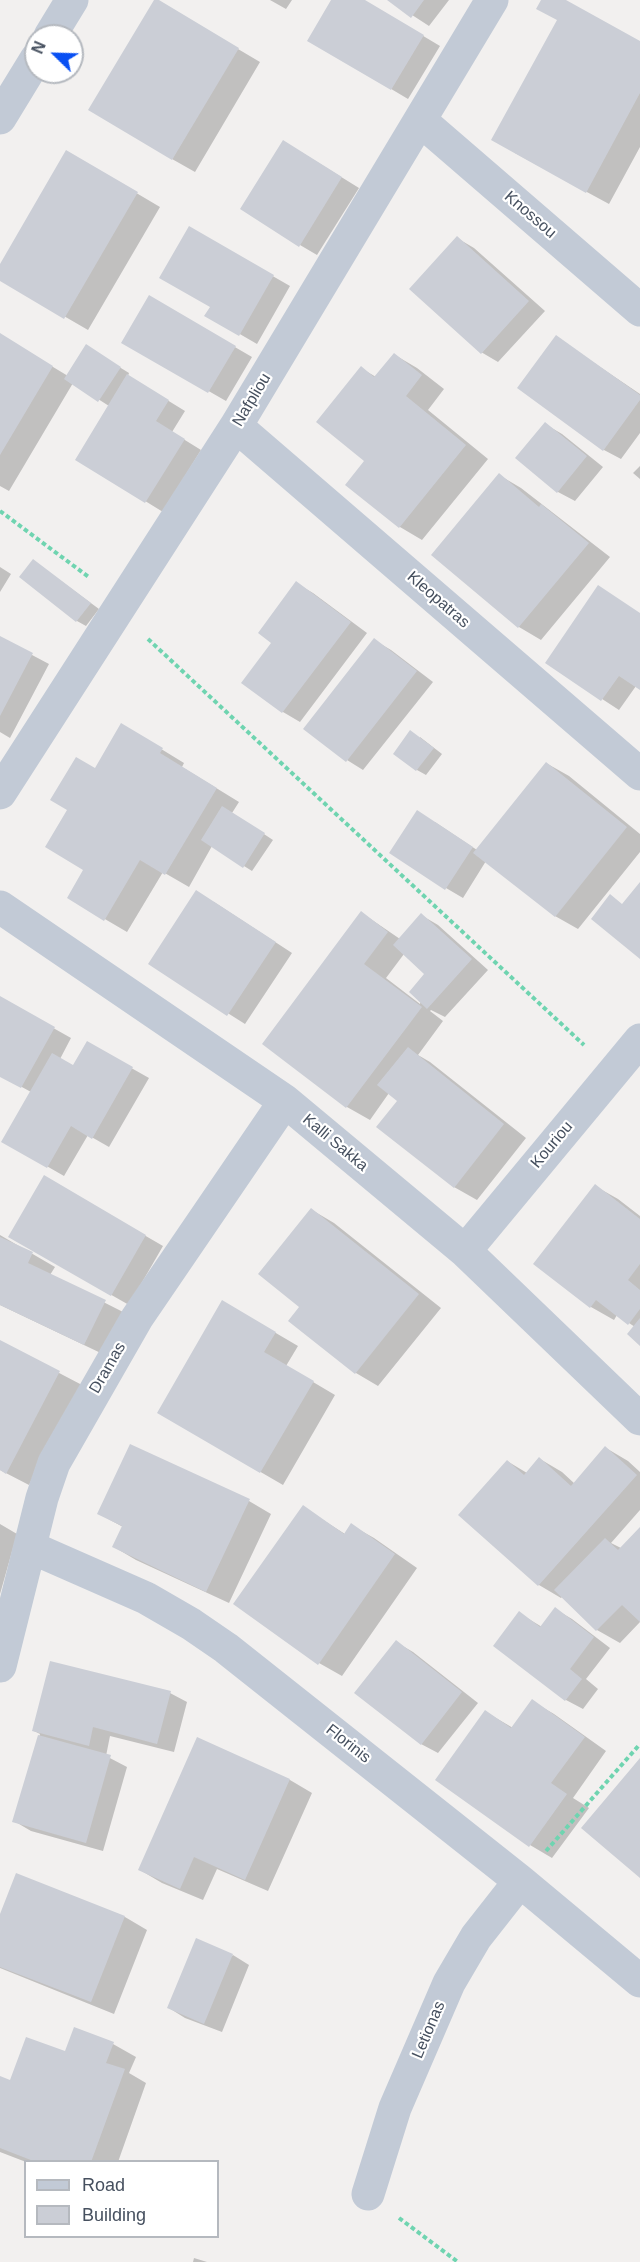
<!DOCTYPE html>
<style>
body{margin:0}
#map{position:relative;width:640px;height:2262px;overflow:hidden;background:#f2f0ef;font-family:Helvetica,sans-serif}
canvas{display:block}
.legend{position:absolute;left:24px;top:2160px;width:195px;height:78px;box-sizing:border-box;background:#fff;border:2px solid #b5b9bf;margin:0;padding:8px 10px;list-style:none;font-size:18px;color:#46505f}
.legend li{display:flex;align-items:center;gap:12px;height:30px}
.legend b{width:30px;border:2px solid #b5b9bf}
.north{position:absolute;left:24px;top:24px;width:60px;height:60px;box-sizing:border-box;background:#fff;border:2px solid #b5b9bf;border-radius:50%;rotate:293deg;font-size:16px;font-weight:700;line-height:24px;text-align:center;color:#46505f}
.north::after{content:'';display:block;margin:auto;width:21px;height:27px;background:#0950f3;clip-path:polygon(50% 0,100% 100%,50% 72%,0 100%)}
</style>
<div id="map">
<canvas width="640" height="2262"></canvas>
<ul class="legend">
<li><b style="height:8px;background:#c2cad6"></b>Road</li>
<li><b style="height:16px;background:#cbced6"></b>Building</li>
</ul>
<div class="north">N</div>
</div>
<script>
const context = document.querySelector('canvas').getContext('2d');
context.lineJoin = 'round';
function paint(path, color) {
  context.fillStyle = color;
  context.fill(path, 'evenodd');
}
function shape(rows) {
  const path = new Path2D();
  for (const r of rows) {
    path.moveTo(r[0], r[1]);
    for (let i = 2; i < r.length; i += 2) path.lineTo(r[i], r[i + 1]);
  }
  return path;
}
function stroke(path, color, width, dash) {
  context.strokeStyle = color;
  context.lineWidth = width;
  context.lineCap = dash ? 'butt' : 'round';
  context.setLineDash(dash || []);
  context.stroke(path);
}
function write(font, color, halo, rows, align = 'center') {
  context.font = font + ' Helvetica,sans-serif';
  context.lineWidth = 4.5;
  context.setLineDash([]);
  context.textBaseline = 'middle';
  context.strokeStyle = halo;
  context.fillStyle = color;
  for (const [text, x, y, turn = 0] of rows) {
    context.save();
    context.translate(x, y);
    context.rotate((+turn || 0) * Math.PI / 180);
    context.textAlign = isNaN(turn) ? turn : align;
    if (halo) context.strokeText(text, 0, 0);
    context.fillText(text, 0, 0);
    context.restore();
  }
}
paint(shape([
 [155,0,260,62,195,172,172,159],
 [270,0,292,0,286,9],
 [333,0,363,0,440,46,408,99,309,40],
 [389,0,449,0,429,26],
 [543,0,562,0,640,43,640,147,609,204,515,153,559,20],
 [67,152,160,207,88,330,0,279,0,267],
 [301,152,359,188,317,255,300,245],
 [189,228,290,286,257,344,207,315,212,307],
 [457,238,474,248,545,311,498,362,481,352],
 [149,297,252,357,226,401,123,342],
 [0,335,68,376,95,352,129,373,128,376,185,411,172,432,201,450,163,512,77,459,109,406,73,383,9,491,0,486],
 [556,337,640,394,640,433,621,459,604,450,519,387],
 [395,355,417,368,444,389,428,410,488,459,422,540,400,527,347,484,366,461,361,368,376,377],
 [545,424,562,434,603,467,575,501,558,492],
 [640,466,640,479,633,473],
 [499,475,521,488,610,557,541,640,519,627,433,555],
 [34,561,99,609,86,626,77,621],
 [0,567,11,574,0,592],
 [296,583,313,593,367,633,300,722,283,712,243,682,273,643],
 [640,613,640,688,636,686,619,710,547,663],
 [0,638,49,664,10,738,0,732],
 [374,640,391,650,433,682,363,770,347,760],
 [122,725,184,763,182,767,239,802,232,813,273,840,252,871,212,846,189,887,163,872,127,932,69,898,85,870,95,770],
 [420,737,442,754,426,775,417,770],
 [546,763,569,776,640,834,640,852,578,929,555,916,486,861,463,898,446,888,435,822,477,850],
 [214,902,292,953,245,1024,150,964],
 [362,913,400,939,421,915,438,925,488,970,445,1017,431,1010,430,1011,443,1021,418,1055,430,1062,526,1138,477,1200,454,1187,399,1101,389,1093,370,1120,347,1107,264,1044],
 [404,954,427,974,420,1004,386,978],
 [0,998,71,1038,60,1059,74,1067,87,1043,149,1078,109,1147,88,1135,64,1176,3,1141,31,1092,0,1075],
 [44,1177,163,1246,129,1305,10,1237],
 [595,1186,618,1199,640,1216,640,1344,635,1327,617,1315,614,1320,591,1307,535,1263],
 [312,1210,334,1223,441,1308,378,1386,356,1373,290,1320,301,1307],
 [0,1235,55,1267,50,1275,127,1314,107,1356,0,1305],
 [223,1302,298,1346,286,1366,335,1395,283,1485,159,1413],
 [0,1342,82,1385,29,1485,0,1470],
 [606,1448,628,1461,640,1472,640,1510,611,1543,621,1548,640,1529,640,1622,620,1643,597,1630,563,1596,561,1598,539,1585,507,1461,527,1473,540,1459,562,1472,575,1484],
 [249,1501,271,1514,229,1603,136,1560,114,1547,123,1527,99,1514],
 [303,1507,345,1534,351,1525,374,1538,417,1568,342,1676,319,1663],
 [0,1524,17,1534,0,1594],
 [555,1609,572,1619,610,1648,586,1679,598,1689,583,1709,566,1700,519,1613,542,1627],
 [396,1642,413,1652,478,1703,438,1753,421,1744],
 [170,1693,187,1702,174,1752,110,1736,106,1756,127,1767,103,1851,31,1831,14,1821,40,1734,34,1731],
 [532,1701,554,1714,606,1751,573,1798,589,1808,552,1858,530,1845,486,1712,513,1728],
 [198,1739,290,1780,312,1793,268,1891,217,1869,203,1900,162,1883,140,1870],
 [125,1917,147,1930,114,2014,0,1968,0,1919],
 [233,1955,249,1965,222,2032,185,2018,169,2008],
 [113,2044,136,2057,129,2073,146,2083,118,2162,26,2162,0,2152,0,2078,11,2082,65,2053],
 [194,2258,207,2262,193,2262]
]), '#0003');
paint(shape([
 [154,0,159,0,239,48,172,160,88,110],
 [331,0,365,0,424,35,391,90,307,41],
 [387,0,424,0,411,18],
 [541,0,566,0,640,41,640,93,586,193,491,140,557,20,536,9],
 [283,140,342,177,299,247,240,209],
 [66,150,138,192,64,319,0,281,0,264],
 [189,226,274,275,239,336,204,316,210,307,159,278],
 [457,236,529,301,481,354,409,289],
 [149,295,236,346,208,393,121,343],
 [0,333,53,366,0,455],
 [556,335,640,395,640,400,603,451,517,388],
 [86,344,121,367,98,402,64,379],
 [394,353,422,375,406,396,466,445,399,528,345,485,364,461,316,422,361,366,374,377],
 [127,374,169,400,156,421,185,439,145,503,75,460],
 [545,422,587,456,557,493,515,458],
 [499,473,539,507,541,504,589,543,518,628,431,555],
 [33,559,91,603,76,622,19,577],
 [296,581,351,622,282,713,241,683,271,643,258,633],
 [598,585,640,613,640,690,619,676,601,701,545,663],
 [0,636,33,653,0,716],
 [374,638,417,671,346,762,303,729],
 [121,723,163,748,160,753,217,788,165,875,140,860,104,921,67,898,83,870,45,847,67,810,50,800,76,757,95,768],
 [410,730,434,748,416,771,393,754],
 [546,762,627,827,555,917,473,853],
 [222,806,265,833,243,868,201,840],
 [417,810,473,847,445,890,389,853],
 [640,882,640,959,591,919,610,894,622,904],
 [196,890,276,942,227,1016,148,964],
 [361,911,388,932,364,964,422,1007,346,1108,262,1044],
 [421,913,472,959,427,1009,409,992,424,974,393,945],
 [0,996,55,1027,21,1088,0,1077],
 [87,1041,133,1067,92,1139,71,1126,47,1168,1,1142,52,1053,73,1065],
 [408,1047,504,1124,454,1188,376,1127,397,1101,377,1085],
 [44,1175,146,1235,111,1296,8,1237],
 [595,1184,640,1219,640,1264,628,1280,640,1290,640,1309,628,1325,596,1300,590,1308,533,1264],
 [311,1208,419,1294,355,1374,288,1321,299,1307,258,1274],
 [0,1237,33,1252,28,1263,106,1300,84,1345,0,1305],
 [222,1300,276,1332,264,1352,314,1381,260,1473,157,1413],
 [640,1318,640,1346,627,1334],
 [0,1340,60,1371,6,1474,0,1470],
 [130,1444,250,1499,206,1592,112,1547,122,1526,97,1514],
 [605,1446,637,1475,538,1586,458,1515,507,1460,524,1475,539,1457,571,1486],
 [303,1505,344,1534,351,1523,395,1554,318,1665,233,1604],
 [640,1527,640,1622,622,1605,596,1631,554,1590,605,1538,618,1550],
 [555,1607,594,1637,570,1669,582,1679,565,1701,493,1646,519,1611,540,1627],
 [396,1640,462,1692,421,1745,354,1693],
 [50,1661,171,1691,157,1744,93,1727,89,1746,32,1731],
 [532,1699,585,1737,551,1783,567,1794,529,1847,435,1780,485,1710,511,1728],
 [38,1735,111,1755,86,1843,12,1822],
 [197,1737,290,1779,245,1880,194,1857,180,1889,138,1870],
 [640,1758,640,1878,581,1828],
 [16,1873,125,1916,91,2002,0,1967,0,1914],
 [196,1938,233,1954,204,2024,167,2008],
 [74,2027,114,2042,106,2063,125,2069,91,2162,36,2162,0,2148,0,2076,10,2080,26,2037,65,2051]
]), '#cbced6');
stroke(shape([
 [0,511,90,578],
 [148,639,584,1045],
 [546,1851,640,1744],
 [399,2218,458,2262]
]), '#6fd4b0', 4, [4.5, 3]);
stroke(shape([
 [50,36,72,0],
 [0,118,36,59],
 [421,121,640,310],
 [236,426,640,774],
 [0,793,236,426,492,0],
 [0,907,285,1101,465,1251,640,1419],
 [465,1251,640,1040],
 [30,1547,146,1598,191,1624,226,1648,520,1881,640,1981],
 [0,1666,42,1498,54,1463,137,1318,285,1101],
 [368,2194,395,2108,449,1983,476,1937,520,1881]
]), '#c2cad6', 33);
write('16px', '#46505f', '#fff', [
 ["Knossou",530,215,41],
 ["Nafpliou",252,400,-59],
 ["Kleopatras",438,600,41],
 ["Kalli Sakka",335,1143,40],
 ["Kouriou",552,1145,-50],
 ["Dramas",108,1368,-60],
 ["Florinis",348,1744,38],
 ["Letionas",429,2030,-67]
]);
</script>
